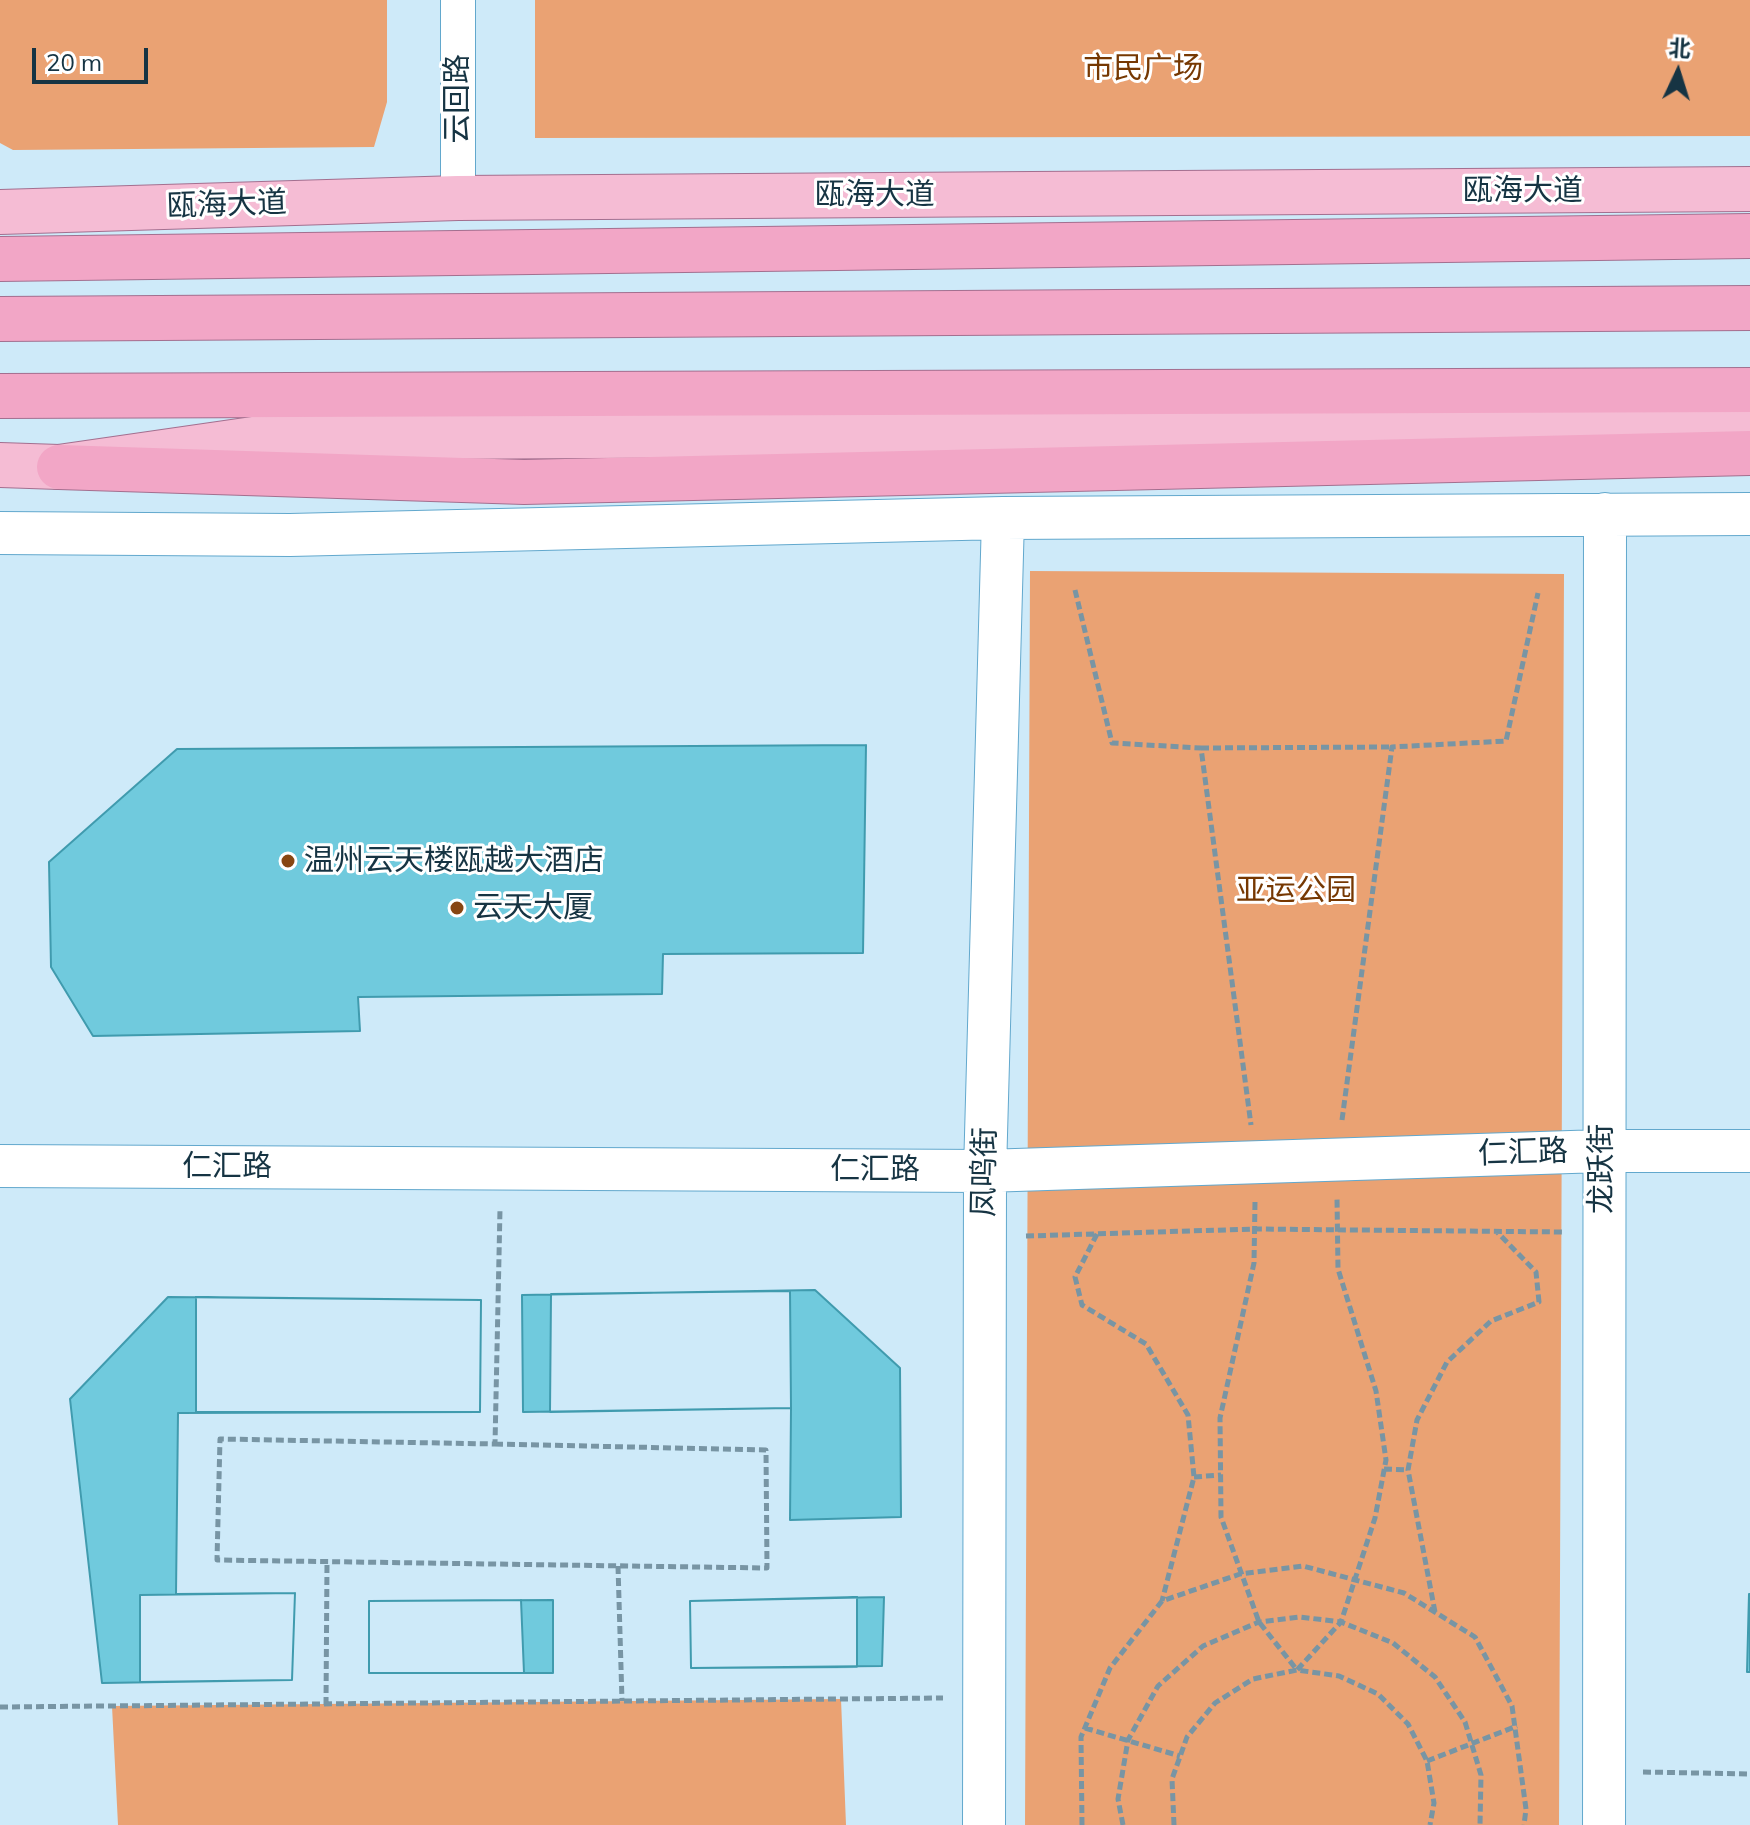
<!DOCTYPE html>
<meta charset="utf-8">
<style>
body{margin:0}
#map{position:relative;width:1750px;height:1825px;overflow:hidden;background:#ceeaf9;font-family:Mulish,"Noto Sans SC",sans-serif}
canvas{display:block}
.north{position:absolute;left:1638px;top:32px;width:80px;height:80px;-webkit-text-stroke:6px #fff;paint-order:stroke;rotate:4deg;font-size:22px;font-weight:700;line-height:32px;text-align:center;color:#163443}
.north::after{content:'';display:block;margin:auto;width:28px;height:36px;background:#163443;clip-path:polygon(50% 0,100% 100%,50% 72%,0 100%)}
.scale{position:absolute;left:32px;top:48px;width:116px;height:36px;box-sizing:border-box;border:4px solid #163443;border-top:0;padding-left:10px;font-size:24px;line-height:28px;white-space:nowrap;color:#163443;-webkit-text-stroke:6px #fff;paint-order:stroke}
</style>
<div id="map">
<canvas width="1750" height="1825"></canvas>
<div class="north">北</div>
<div class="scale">20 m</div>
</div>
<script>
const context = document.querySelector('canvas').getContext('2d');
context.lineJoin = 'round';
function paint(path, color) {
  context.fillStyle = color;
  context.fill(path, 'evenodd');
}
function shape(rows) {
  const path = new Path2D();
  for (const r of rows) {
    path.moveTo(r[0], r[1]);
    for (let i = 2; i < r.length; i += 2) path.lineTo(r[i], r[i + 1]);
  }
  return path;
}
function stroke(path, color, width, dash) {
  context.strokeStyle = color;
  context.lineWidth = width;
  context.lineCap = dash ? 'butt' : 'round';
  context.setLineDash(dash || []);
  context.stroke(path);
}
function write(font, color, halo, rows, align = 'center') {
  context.font = font + ' Mulish,"Noto Sans SC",sans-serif';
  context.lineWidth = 6;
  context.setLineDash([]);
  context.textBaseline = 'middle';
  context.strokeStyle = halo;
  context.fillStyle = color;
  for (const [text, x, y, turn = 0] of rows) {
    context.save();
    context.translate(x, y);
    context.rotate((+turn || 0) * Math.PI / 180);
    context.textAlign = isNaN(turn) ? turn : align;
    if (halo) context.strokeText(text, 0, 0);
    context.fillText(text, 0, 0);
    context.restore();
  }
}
paint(shape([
 [0,0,387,0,387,102,374,147,13,150,0,143],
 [535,0,1750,0,1750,136,535,138],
 [1030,571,1564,574,1559,1825,1025,1825],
 [841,1699,846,1825,118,1825,112,1706]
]), '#eaa273');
const building = shape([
 [866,745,863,953,663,954,662,994,358,997,360,1031,93,1036,51,967,49,862,177,749,866,745],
 [815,1290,900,1368,901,1517,790,1520,791,1408,523,1412,522,1295,815,1290],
 [790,1291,791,1408,550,1412,551,1294,790,1291],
 [168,1297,481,1300,480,1412,178,1413,176,1594,295,1593,292,1680,102,1683,70,1399,168,1297],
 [196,1297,481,1300,480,1412,196,1412,196,1297],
 [295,1593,292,1680,140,1682,140,1595,295,1593],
 [1749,1594,1750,1594,1750,1672,1747,1672,1749,1594],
 [857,1597,857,1667,691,1668,690,1601,857,1597],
 [884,1597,882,1666,691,1668,690,1601,884,1597],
 [521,1600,524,1673,369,1673,369,1601,521,1600],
 [553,1600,553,1673,369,1673,369,1601,553,1600]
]);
paint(building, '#70cadd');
stroke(building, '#409bae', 2);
const minor = shape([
 [458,0,458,198]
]);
const tertiary = shape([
 [0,533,290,535,1003,518,1750,514],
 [0,1166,985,1171,1602,1151,1750,1151],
 [984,1825,985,1171,1003,518],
 [1604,1825,1605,514]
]);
const primary = shape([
 [0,212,458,198,1750,189],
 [0,465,59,467,260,438,1750,429]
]);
const trunk = shape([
 [0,259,1750,236],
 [0,319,1750,308],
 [0,396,1750,390],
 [59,467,524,482,1750,453]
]);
stroke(minor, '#62a8cd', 36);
stroke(tertiary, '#62a8cd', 44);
stroke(primary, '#a36f8f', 46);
stroke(trunk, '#a36f8f', 46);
stroke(shape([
 [1075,590,1112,743,1201,748,1251,1125],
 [1201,748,1392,747],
 [1342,1120,1392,747,1506,741,1538,593],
 [1255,1202,1254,1263,1220,1418,1221,1517,1259,1622,1297,1670,1341,1622,1375,1518,1386,1460,1376,1391,1338,1269,1337,1198],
 [1097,1234,1075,1277,1082,1305,1146,1344,1188,1415,1194,1477,1162,1601],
 [1026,1236,1255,1229,1563,1232],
 [495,1444,766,1450,767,1568,217,1560,220,1439,495,1444,500,1209],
 [1384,1469,1408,1470],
 [1194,1477,1221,1475],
 [618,1566,622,1701],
 [1435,1612,1408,1470,1417,1420,1447,1362,1491,1321,1539,1302,1536,1272,1497,1232],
 [326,1705,327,1562],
 [0,1707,943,1698],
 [1085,1728,1180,1756],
 [1427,1761,1517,1726],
 [1643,1772,1750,1774],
 [1082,1825,1081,1737,1110,1668,1162,1601,1240,1574,1303,1566,1404,1593,1475,1637,1512,1706,1526,1809,1524,1825],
 [1123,1825,1118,1799,1128,1740,1158,1686,1203,1646,1259,1622,1300,1617,1341,1622,1393,1643,1435,1677,1465,1722,1481,1775,1480,1825],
 [1174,1825,1172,1779,1187,1737,1215,1703,1253,1679,1297,1670,1339,1676,1378,1694,1408,1724,1427,1761,1434,1803,1430,1825]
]), '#7895a4', 5, [8, 4]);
stroke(minor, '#fff', 34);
stroke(tertiary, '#fff', 42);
stroke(primary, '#f5bcd4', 44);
stroke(trunk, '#f2a6c6', 44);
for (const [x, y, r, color] of [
 [288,861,8,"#874612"],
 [457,908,8,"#874612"]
]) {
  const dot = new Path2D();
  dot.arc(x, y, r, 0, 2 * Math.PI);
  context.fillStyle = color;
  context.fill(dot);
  stroke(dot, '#fff', 3);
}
write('30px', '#763802', '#fff', [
 ["市民广场",1143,69],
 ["亚运公园",1296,891]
]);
write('30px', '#163443', '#fff', [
 ["云回路",458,99,-90],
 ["瓯海大道",1523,191],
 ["瓯海大道",875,195],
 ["瓯海大道",227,205,-2],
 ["仁汇路",1523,1153,-2],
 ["仁汇路",227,1167],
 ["龙跃街",1602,1169,-90],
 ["仁汇路",875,1170],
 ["凤鸣街",985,1172,-89]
]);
write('30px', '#163443', '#fff', [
 ["温州云天楼瓯越大酒店",304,861],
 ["云天大厦",473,908]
], 'left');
</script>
